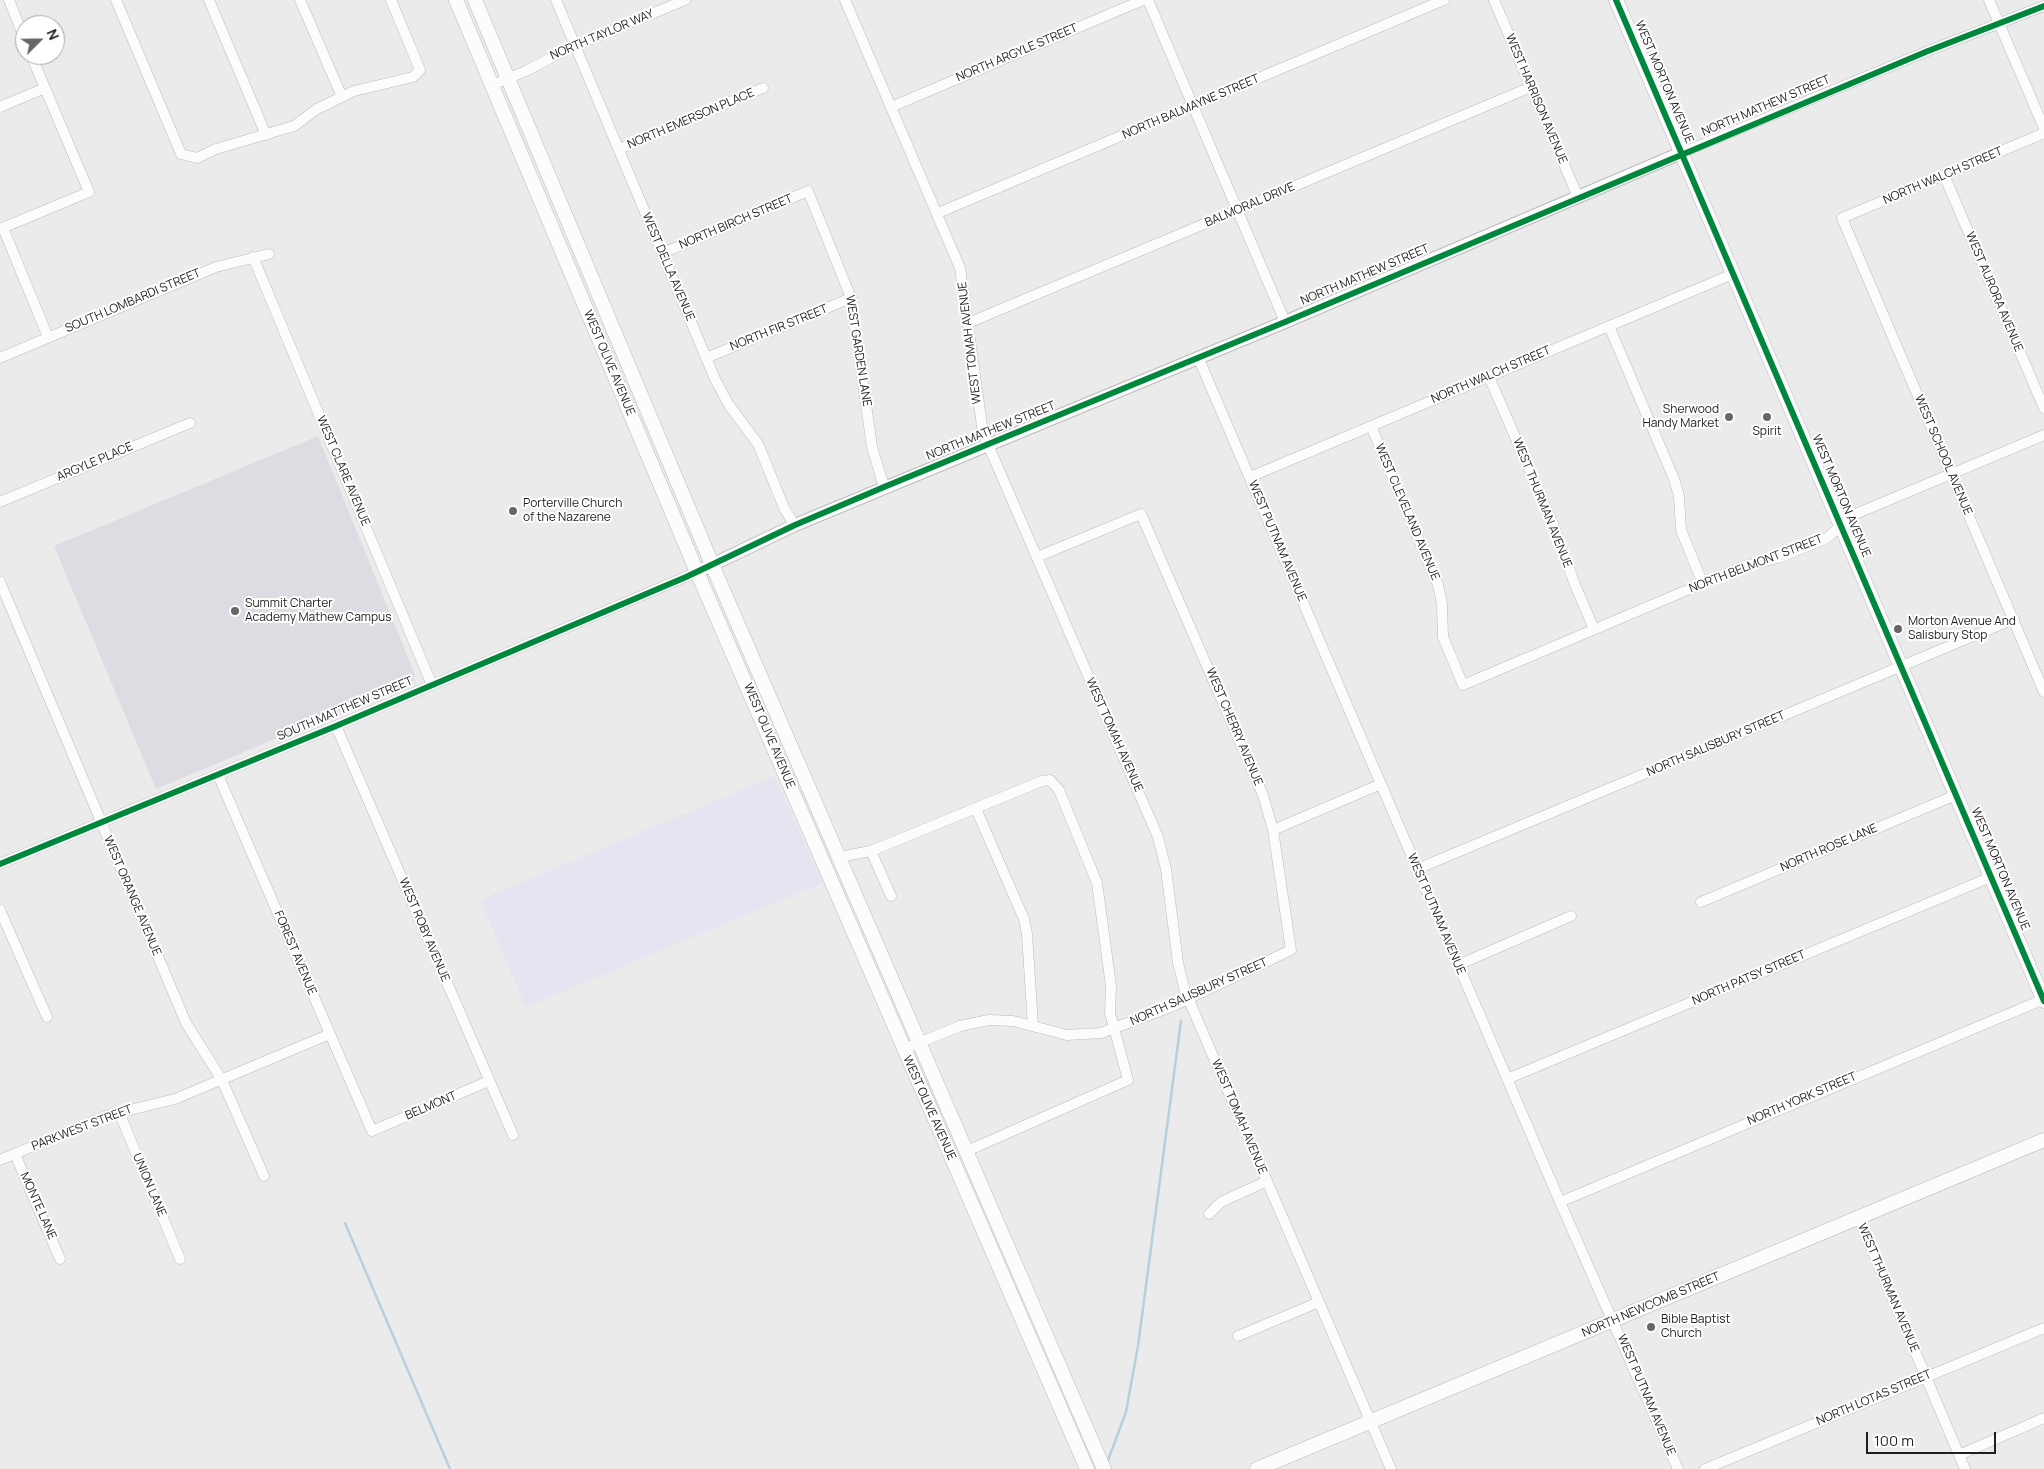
<!DOCTYPE html>
<style>
body{margin:0}
#map{position:relative;width:2044px;height:1469px;overflow:hidden;background:#ebebec;font-family:Manrope,sans-serif}
canvas{display:block}
.north{position:absolute;left:15px;top:15px;width:50px;height:50px;box-sizing:border-box;background:#fff;border:1px solid #a5a5a6;border-radius:50%;rotate:67deg;font-size:14px;font-weight:700;line-height:20px;text-align:center;color:#1f1f20}
.north::after{content:'';display:block;margin:auto;width:18px;height:22px;background:#666667;clip-path:polygon(50% 0,100% 100%,50% 72%,0 100%)}
.scale{position:absolute;left:1866px;top:1432px;width:130px;height:22px;box-sizing:border-box;border:2px solid #1f1f20;border-top:0;padding-left:6px;font-size:15px;line-height:18px;white-space:nowrap;color:#1f1f20;-webkit-text-stroke:4px #fff;paint-order:stroke}
</style>
<div id="map">
<canvas width="2044" height="1469"></canvas>
<div class="north">N</div>
<div class="scale">100 m</div>
</div>
<script>
const context = document.querySelector('canvas').getContext('2d');
context.lineJoin = 'round';
function paint(path, color) {
  context.fillStyle = color;
  context.fill(path, 'evenodd');
}
function shape(rows) {
  const path = new Path2D();
  for (const r of rows) {
    path.moveTo(r[0], r[1]);
    for (let i = 2; i < r.length; i += 2) path.lineTo(r[i], r[i + 1]);
  }
  return path;
}
function stroke(path, color, width, dash) {
  context.strokeStyle = color;
  context.lineWidth = width;
  context.lineCap = dash ? 'butt' : 'round';
  context.setLineDash(dash || []);
  context.stroke(path);
}
function write(font, color, halo, rows, align = 'center') {
  context.font = font + ' Manrope,sans-serif';
  context.lineWidth = 4;
  context.setLineDash([]);
  context.textBaseline = 'middle';
  context.strokeStyle = halo;
  context.fillStyle = color;
  for (const [text, x, y, turn = 0] of rows) {
    context.save();
    context.translate(x, y);
    context.rotate((+turn || 0) * Math.PI / 180);
    context.textAlign = isNaN(turn) ? turn : align;
    if (halo) context.strokeText(text, 0, 0);
    context.fillText(text, 0, 0);
    context.restore();
  }
}
paint(shape([
 [775,776,822,883,526,1007,480,900]
]), '#e5e4f0');
paint(shape([
 [318,436,415,675,413,681,156,789,54,546]
]), '#dddce2');
stroke(shape([
 [345,1223,450,1469],
 [1107,1463,1126,1412,1138,1346,1181,1021]
]), '#b7d0dc', 2.5);
const minor = shape([
 [9,0,25,40],
 [116,0,181,154,197,158,216,149,294,126,317,109,354,91,413,77,420,70,391,0],
 [209,0,266,135],
 [300,0,342,97],
 [556,0,715,379,729,405,758,444,785,510,795,525],
 [845,0,960,268,983,433,1158,837,1166,869,1178,963,1185,991,1391,1469],
 [1148,0,1285,322],
 [1494,0,1578,197],
 [1989,0,2044,128],
 [492,85,528,70,565,50,685,0],
 [0,107,45,88],
 [891,107,1143,0],
 [2044,133,1842,218,2044,692],
 [619,149,763,88],
 [1681,153,1928,51,2044,6],
 [1944,175,2044,408],
 [938,213,1444,0],
 [3,228,48,337],
 [0,229,89,192,31,55],
 [663,253,808,191,851,298,872,447,884,487],
 [253,257,432,685],
 [968,323,1531,87],
 [1609,326,1674,479,1679,496,1681,530,1703,584],
 [1198,357,1560,1202,1678,1469],
 [0,358,216,267,269,254],
 [706,358,851,298],
 [1489,377,1553,524,1575,585,1594,629],
 [1371,426,1438,585,1442,604,1443,637,1463,685,1744,566,1778,558,1827,538,1853,515,2044,435],
 [1250,477,1733,274],
 [0,502,190,423],
 [0,582,186,1023,222,1080,264,1176],
 [336,726,513,1135],
 [218,775,372,1131,489,1081],
 [976,809,1024,919,1027,934,1033,1026],
 [1273,830,1381,784],
 [871,851,891,896],
 [839,857,871,851,1042,781,1050,780,1059,790,1097,883,1111,986,1110,1013,1128,1080,967,1151],
 [0,864,336,726,697,572],
 [1417,869,2014,619],
 [1701,902,1956,795],
 [0,910,47,1017],
 [1458,965,1571,916],
 [904,1049,960,1026,989,1020,1013,1021,1067,1035,1101,1033,1173,1006,1291,950,1273,830,1263,795,1141,514,1037,557],
 [1507,1079,1991,877],
 [119,1112,180,1259],
 [15,1154,60,1259],
 [0,1160,109,1115,175,1099,330,1034],
 [1560,1202,2044,999],
 [1209,1214,1221,1202,1267,1181],
 [1858,1217,1965,1469],
 [1238,1336,1319,1302],
 [1959,1455,2044,1418],
 [1705,1469,2044,1328]
]);
const tertiary = shape([
 [697,572,795,525,1285,322,1681,153]
]);
const secondary = shape([
 [456,0,697,572,1087,1469],
 [475,0,717,576,1104,1469],
 [1616,0,2044,1001],
 [1257,1469,2044,1140]
]);
stroke(minor, '#bbbbbc', 11);
stroke(tertiary, '#bbbbbc', 14);
stroke(secondary, '#bbbbbc', 15);
stroke(minor, '#fcfcfc', 10);
stroke(tertiary, '#fcfcfc', 12);
stroke(secondary, '#fcfcfc', 14);
stroke(shape([
 [1616,0,2044,1001],
 [0,864,336,726,686,577,795,525,884,487,1285,322,1928,51,2044,6]
]), '#00873e', 6);
for (const [x, y, r, color] of [
 [1729,417,5,"#666667"],
 [1767,417,5,"#666667"],
 [513,511,5,"#666667"],
 [235,611,5,"#666667"],
 [1898,629,5,"#666667"],
 [1651,1327,5,"#666667"]
]) {
  const dot = new Path2D();
  dot.arc(x, y, r, 0, 2 * Math.PI);
  context.fillStyle = color;
  context.fill(dot);
  stroke(dot, '#fff', 2);
}
write('12px', '#1f1f20', '#fff', [
 ["NORTH TAYLOR WAY",602,35,-23],
 ["NORTH ARGYLE STREET",1017,53,-23],
 ["WEST MORTON AVENUE",1664,82,67],
 ["WEST HARRISON AVENUE",1536,99,67],
 ["NORTH MATHEW STREET",1766,106,-23],
 ["NORTH BALMAYNE STREET",1191,107,-23],
 ["NORTH EMERSON PLACE",691,119,-23],
 ["NORTH WALCH STREET",1943,176,-23],
 ["BALMORAL DRIVE",1250,205,-23],
 ["NORTH BIRCH STREET",736,222,-23],
 ["WEST DELLA AVENUE",668,267,67],
 ["NORTH MATHEW STREET",1365,275,-23],
 ["WEST AURORA AVENUE",1994,292,67],
 ["SOUTH LOMBARDI STREET",133,301,-23],
 ["NORTH FIR STREET",779,328,-22],
 ["WEST TOMAH AVENUE",970,343,-97],
 ["WEST GARDEN LANE",858,351,81],
 ["WEST OLIVE AVENUE",609,363,67],
 ["NORTH WALCH STREET",1491,375,-23],
 ["NORTH MATHEW STREET",991,431,-22],
 ["WEST SCHOOL AVENUE",1943,455,67],
 ["ARGYLE PLACE",95,462,-23],
 ["WEST CLARE AVENUE",343,471,67],
 ["WEST MORTON AVENUE",1841,496,67],
 ["WEST THURMAN AVENUE",1542,503,68],
 ["WEST CLEVELAND AVENUE",1407,512,67],
 ["WEST PUTNAM AVENUE",1277,541,67],
 ["NORTH BELMONT STREET",1756,564,-21],
 ["SOUTH MATTHEW STREET",345,709,-23],
 ["WEST CHERRY AVENUE",1234,727,67],
 ["WEST TOMAH AVENUE",1114,735,66],
 ["WEST OLIVE AVENUE",769,736,67],
 ["NORTH SALISBURY STREET",1716,744,-23],
 ["NORTH ROSE LANE",1829,848,-23],
 ["WEST MORTON AVENUE",2000,869,67],
 ["WEST ORANGE AVENUE",132,896,67],
 ["WEST PUTNAM AVENUE",1436,914,67],
 ["WEST ROBY AVENUE",424,930,67],
 ["FOREST AVENUE",295,953,67],
 ["NORTH PATSY STREET",1749,978,-23],
 ["NORTH SALISBURY STREET",1199,992,-24],
 ["NORTH YORK STREET",1802,1099,-23],
 ["BELMONT",431,1106,-23],
 ["WEST OLIVE AVENUE",929,1108,66],
 ["WEST TOMAH AVENUE",1239,1117,67],
 ["PARKWEST STREET",82,1128,-21],
 ["UNION LANE",149,1185,67],
 ["MONTE LANE",38,1206,66],
 ["WEST THURMAN AVENUE",1888,1288,67],
 ["NORTH NEWCOMB STREET",1651,1305,-23],
 ["WEST PUTNAM AVENUE",1646,1395,67],
 ["NORTH LOTAS STREET",1874,1398,-23]
]);
write('12px', '#1f1f20', '#fff', [
 ["Sherwood",1719,410,"right"],
 ["Handy Market",1719,424,"right"],
 ["Spirit",1767,432,"center"],
 ["Porterville Church",523,504],
 ["of the Nazarene",523,518],
 ["Summit Charter",245,604],
 ["Academy Mathew Campus",245,618],
 ["Morton Avenue And",1908,622],
 ["Salisbury Stop",1908,636],
 ["Bible Baptist",1661,1320],
 ["Church",1661,1334]
], 'left');
</script>
